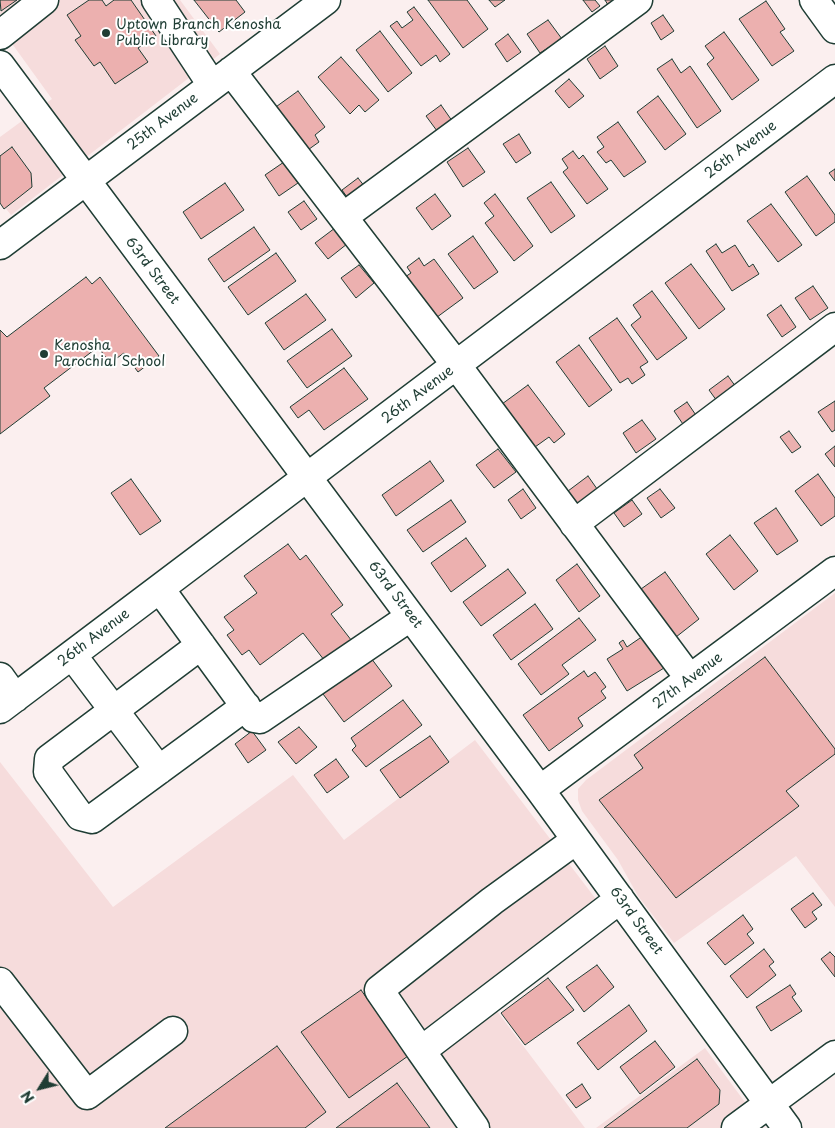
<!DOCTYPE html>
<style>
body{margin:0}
#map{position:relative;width:835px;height:1128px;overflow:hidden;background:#fbefef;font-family:"Playpen Sans",sans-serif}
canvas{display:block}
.north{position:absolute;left:15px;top:1063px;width:50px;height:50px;-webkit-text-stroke:4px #fff;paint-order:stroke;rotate:234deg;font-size:14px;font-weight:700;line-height:20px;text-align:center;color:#1f3d34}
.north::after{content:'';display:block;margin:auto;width:18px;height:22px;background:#1f3d34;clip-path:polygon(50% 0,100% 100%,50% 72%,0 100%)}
</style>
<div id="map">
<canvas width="835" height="1128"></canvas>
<div class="north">N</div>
</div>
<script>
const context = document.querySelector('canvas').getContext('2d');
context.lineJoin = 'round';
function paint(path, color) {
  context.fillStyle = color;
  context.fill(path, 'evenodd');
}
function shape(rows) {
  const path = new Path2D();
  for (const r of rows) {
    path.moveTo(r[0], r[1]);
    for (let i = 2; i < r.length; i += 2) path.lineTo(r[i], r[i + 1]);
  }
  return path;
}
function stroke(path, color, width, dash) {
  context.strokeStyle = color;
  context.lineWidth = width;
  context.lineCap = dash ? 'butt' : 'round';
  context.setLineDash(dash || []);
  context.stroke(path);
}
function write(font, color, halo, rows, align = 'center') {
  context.font = font + ' "Playpen Sans",sans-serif';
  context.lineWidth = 4;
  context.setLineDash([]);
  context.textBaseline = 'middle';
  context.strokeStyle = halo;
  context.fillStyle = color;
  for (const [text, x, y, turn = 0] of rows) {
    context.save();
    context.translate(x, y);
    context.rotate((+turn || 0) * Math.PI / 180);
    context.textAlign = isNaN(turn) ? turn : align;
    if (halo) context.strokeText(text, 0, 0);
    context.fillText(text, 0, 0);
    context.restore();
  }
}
paint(shape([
 [0,0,180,0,220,54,11,215,0,201,0,137,52,99,0,27],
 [835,593,835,907,796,856,674,943,638,896,618,860,582,811,578,800,578,789,586,780],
 [475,740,611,919,494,1007,585,1128,0,1128,0,762,113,907,293,775,344,840],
 [705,1048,764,1128,596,1128]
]), '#f6dcdc');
const building = shape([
 [0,0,17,0,1,11,0,0],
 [89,0,102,0,106,6,114,0,131,0,156,36,138,48,148,62,115,84,100,62,94,66,75,40,81,36,67,15,89,0],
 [194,0,236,0,245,12,219,32,194,0],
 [428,0,467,0,488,29,463,48,428,0],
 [489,0,505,0,495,7,489,0],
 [583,0,595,0,600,6,592,12,583,0],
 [605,0,616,0,608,5,605,0],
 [766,1,785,29,780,32,794,51,772,66,739,19,766,1],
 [414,7,450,54,440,62,436,55,421,66,390,26,397,21,402,28,413,20,407,12,414,7],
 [663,15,674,31,661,40,651,23,663,15],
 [548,20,562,39,540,53,527,34,548,20],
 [380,31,412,73,388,92,356,50,380,31],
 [724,32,759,80,732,100,707,64,714,58,705,46,724,32],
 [508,34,521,52,507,62,495,44,508,34],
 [605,46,618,66,600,79,587,59,605,46],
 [341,57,379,100,365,112,359,105,350,114,318,77,341,57],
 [672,59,681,73,690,66,721,111,697,128,657,69,672,59],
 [569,79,584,96,569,108,555,91,569,79],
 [298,91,325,127,315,135,319,142,305,152,273,109,298,91],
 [658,96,686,134,665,150,637,112,658,96],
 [441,105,455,125,440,135,426,116,441,105],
 [618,122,646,162,624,177,611,160,606,163,597,152,604,147,597,137,618,122],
 [519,134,531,153,516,163,503,144,519,134],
 [12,147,31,173,32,187,4,209,0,203,0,156,12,147],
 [468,148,485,172,463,187,447,162,468,148],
 [573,151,579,159,583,155,608,189,587,204,563,172,568,168,562,159,573,151],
 [284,162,298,183,279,196,265,175,284,162],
 [835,169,835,181,829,173,835,169],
 [807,176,835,215,835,222,816,236,785,192,807,176],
 [358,178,369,192,352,204,342,190,358,178],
 [551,182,575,216,551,233,527,198,551,182],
 [225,183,244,210,201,239,183,212,225,183],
 [435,194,451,216,432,230,416,208,435,194],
 [495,194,533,246,514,261,485,223,494,216,484,203,495,194],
 [304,201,317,219,301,230,288,212,304,201],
 [771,204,802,245,778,262,747,221,771,204],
 [254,227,270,250,224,282,208,259,254,227],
 [335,228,347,244,328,259,315,243,335,228],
 [473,236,498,272,474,289,448,254,473,236],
 [716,244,722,253,735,245,749,267,753,264,759,274,732,291,706,251,716,244],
 [276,253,296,281,248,315,228,287,276,253],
 [419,258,424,266,434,259,463,298,429,323,399,281,411,273,407,267,419,258],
 [691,264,725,309,699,329,665,283,691,264],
 [359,265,374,283,356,298,341,278,359,265],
 [86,277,92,284,100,277,159,356,138,372,124,353,110,363,98,347,44,388,50,396,0,434,0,330,7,337,86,277],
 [813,286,828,308,810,320,795,298,813,286],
 [652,291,687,338,657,360,631,325,641,317,633,305,652,291],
 [306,294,326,320,284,350,265,323,306,294],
 [781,305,796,327,782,337,767,315,781,305],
 [617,318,648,362,640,367,645,375,632,384,628,378,620,383,589,338,617,318],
 [332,329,352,356,307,388,287,361,332,329],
 [579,345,612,390,589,407,556,362,579,345],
 [344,368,368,399,324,430,309,410,298,418,290,407,344,368],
 [728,376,741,394,722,408,709,390,728,376],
 [528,385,565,434,554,443,549,437,535,447,502,404,528,385],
 [835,401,835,430,832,432,818,412,835,401],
 [687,402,702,424,689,433,674,411,687,402],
 [642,420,656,439,636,453,623,433,642,420],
 [789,431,801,447,792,453,780,437,789,431],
 [835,446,835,467,825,454,835,446],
 [498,449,516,472,494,488,476,465,498,449],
 [430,461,444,481,396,516,382,495,430,461],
 [818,474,835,498,835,516,821,526,795,491,818,474],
 [588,476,602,496,579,513,564,494,588,476],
 [131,479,161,521,140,535,111,493,131,479],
 [523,489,536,508,521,519,508,500,523,489],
 [660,489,675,508,661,518,647,498,660,489],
 [451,500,466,522,423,552,407,530,451,500],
 [632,500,642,514,624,527,614,513,632,500],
 [776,508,798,541,777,555,754,523,776,508],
 [730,535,758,571,734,590,706,554,730,535],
 [466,538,486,566,451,592,431,563,466,538],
 [288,544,300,560,306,555,343,605,331,614,355,645,328,665,303,633,260,665,249,650,242,655,227,635,234,630,224,617,257,593,244,576,288,544],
 [577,564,600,596,579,612,556,580,577,564],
 [508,569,526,593,481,626,463,602,508,569],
 [665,572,699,619,676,637,641,589,665,572],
 [535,604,553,629,511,660,493,635,535,604],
 [579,618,596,640,562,665,569,674,541,695,518,664,579,618],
 [643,636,664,668,627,691,607,659,623,649,619,643,623,640,627,647,643,636],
 [765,657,835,749,835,754,786,791,799,806,676,898,599,800,643,768,634,755,765,657],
 [371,658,392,686,344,722,323,694,371,658],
 [584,671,588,677,595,672,606,687,601,691,606,698,578,718,583,726,549,751,523,715,584,671],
 [403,700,422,725,366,767,352,750,356,746,351,738,403,700],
 [299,727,317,747,296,764,278,742,299,727],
 [252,731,266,750,248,763,235,744,252,731],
 [430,736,449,762,400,798,380,770,430,736],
 [336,759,349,777,327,793,314,775,336,759],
 [813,893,822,905,812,912,817,919,805,928,791,909,813,893],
 [743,915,753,929,747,934,754,943,725,965,707,943,743,915],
 [764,949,774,962,769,966,776,975,747,998,730,976,764,949],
 [830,952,835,957,835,977,821,959,830,952],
 [597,965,614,987,584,1012,566,987,597,965],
 [548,978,574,1010,525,1045,501,1013,548,978],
 [790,985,796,994,792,997,802,1011,771,1031,756,1007,790,985],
 [361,990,408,1056,349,1098,301,1032,361,990],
 [629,1005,647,1031,598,1070,577,1043,629,1005],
 [655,1041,675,1067,640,1094,620,1067,655,1041],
 [277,1046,326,1112,305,1128,165,1128,277,1046],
 [697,1059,720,1090,719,1104,687,1128,604,1128,697,1059],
 [397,1083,430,1128,336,1128,397,1083],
 [582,1084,591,1098,576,1108,566,1095,582,1084]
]);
paint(building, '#ecb0af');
stroke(building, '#1f3d34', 1);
const minor = shape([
 [156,0,212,85],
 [814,0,835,29],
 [0,35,44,0],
 [0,65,540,790,787,1128],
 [231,71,457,366,690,679],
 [343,217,638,0],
 [0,245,326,0],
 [574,524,835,327],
 [160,589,254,718,260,719,410,617],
 [201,645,49,759,48,772,80,816,92,819,246,706],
 [72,655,159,770],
 [0,677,15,698],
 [0,709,835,79],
 [540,790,835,571],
 [0,982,87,1095,173,1031],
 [421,1051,379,990,492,901,576,840],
 [475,1128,421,1051,620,899],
 [736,1128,835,1055]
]);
stroke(minor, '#1f3d34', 31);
stroke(minor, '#fff', 28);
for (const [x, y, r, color] of [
 [106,33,5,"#1f3d34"],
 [44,354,5,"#1f3d34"]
]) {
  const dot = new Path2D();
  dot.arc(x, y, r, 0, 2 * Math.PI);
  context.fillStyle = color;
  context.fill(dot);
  stroke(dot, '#fff', 2);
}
write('14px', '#1f3d34', '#fff', [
 ["Uptown Branch Kenosha",116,25],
 ["Public Library",116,41],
 ["Kenosha",54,346],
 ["Parochial School",54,362]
], 'left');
write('14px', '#1f3d34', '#fff', [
 ["25th Avenue",163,122,-37],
 ["26th Avenue",741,150,-37],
 ["63rd Street",152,271,53],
 ["26th Avenue",418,395,-37],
 ["63rd Street",395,595,53],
 ["26th Avenue",94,638,-37],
 ["27th Avenue",688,681,-37],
 ["63rd Street",636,921,54]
]);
</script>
